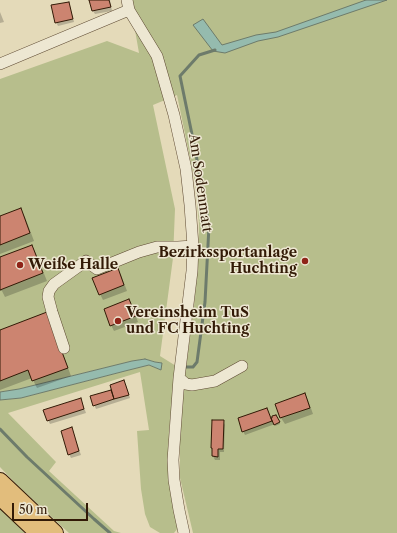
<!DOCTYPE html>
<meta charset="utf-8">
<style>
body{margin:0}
#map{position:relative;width:397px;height:533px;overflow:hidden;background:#e4dab9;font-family:"Libre Caslon Text",serif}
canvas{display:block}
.scale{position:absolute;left:12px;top:503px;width:76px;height:18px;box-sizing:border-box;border:2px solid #321a06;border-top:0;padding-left:5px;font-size:12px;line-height:14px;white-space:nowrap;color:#321a06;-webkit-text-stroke:3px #ede7d2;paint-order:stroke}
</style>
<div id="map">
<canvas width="397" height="533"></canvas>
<div class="scale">50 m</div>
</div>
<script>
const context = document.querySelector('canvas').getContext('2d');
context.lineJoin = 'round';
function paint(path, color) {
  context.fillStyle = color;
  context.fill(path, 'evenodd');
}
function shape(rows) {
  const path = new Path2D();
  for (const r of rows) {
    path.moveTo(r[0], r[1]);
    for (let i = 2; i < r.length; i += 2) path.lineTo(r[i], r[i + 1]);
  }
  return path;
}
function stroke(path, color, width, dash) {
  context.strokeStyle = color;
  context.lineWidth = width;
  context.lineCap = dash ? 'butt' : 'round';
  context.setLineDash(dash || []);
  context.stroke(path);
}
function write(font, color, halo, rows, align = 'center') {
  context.font = font + ' "Libre Caslon Text",serif';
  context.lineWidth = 3;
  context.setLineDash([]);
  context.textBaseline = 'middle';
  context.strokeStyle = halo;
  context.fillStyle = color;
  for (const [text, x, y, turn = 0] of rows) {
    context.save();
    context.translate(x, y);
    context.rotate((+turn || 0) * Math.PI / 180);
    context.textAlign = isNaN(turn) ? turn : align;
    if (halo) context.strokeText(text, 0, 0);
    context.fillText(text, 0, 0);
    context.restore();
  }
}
paint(shape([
 [133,0,397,0,397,533,193,533,180,478,180,440,182,397,194,306,198,261,199,224,195,182,177,95,153,105,175,209,173,258,160,356,176,366,169,431,168,464,171,497,178,528,174,533,160,533,150,527,145,514,141,489,137,431,149,430,140,372,8,413,56,462,49,471,114,531,121,533,69,533,19,487,0,467,0,400,21,398,125,371,149,365,161,370,161,363,155,362,145,359,132,361,19,389,0,392,0,79,107,41,139,53,132,13],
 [0,508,25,533,0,533]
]), '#b7be8c');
const water = shape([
 [366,0,387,0,278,37,258,41,225,53,213,51,193,25,203,19,222,45,256,35,276,32,366,0],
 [145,359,155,362,162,363,161,370,149,365,125,371,21,398,0,400,0,392,19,389,132,361,145,359]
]);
paint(water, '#95bbae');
stroke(water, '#6d7b6b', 1);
paint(shape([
 [90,0,110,0,112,11,95,14,93,11],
 [68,3,70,6,74,22,58,26,56,22],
 [0,12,4,22,0,23],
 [21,210,25,217,34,241,0,254,0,217],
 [32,246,36,254,47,281,5,297,2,291,0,291,0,259],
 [117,269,121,275,127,291,103,300,100,294],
 [129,301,132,306,138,322,114,331,111,325],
 [51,321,71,376,37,388,32,378,0,390,0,331],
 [124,382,126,385,130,398,96,409,91,397,112,390],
 [305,394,308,400,313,414,285,424,281,418,277,404],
 [81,399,86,413,50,424,48,420],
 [276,416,280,424,275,426,275,424,245,435,243,431,274,419],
 [223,421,225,425,224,452,220,452,220,460,215,460,213,456,213,450,212,448],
 [73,432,81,455,71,458,69,454]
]), '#0003');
stroke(shape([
 [186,367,193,367,197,362,205,302,209,226,195,149,180,76,199,55,215,50],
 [0,429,27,457,94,519,110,533]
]), '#6d7b6b', 3);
const building = shape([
 [89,0,109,0,111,7,92,11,89,0],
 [69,2,73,19,55,23,51,5,69,2],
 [21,208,30,233,0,245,0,216,21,208],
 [32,245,43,273,0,290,0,257,32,245],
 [118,268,124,285,99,295,92,278,118,268],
 [129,299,136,316,110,326,104,309,129,299],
 [47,312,68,368,32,381,28,370,0,381,0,330,47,312],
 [124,380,129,395,114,399,110,385,124,380],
 [111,390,114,399,93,406,90,396,111,390],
 [305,393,310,408,280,418,275,404,305,393],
 [81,398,84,409,47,421,43,410,81,398],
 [267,408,272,421,242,432,238,418,267,408],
 [276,415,280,422,274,425,271,418,272,418,272,416,276,415],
 [212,420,224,420,223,449,218,449,218,457,212,456,212,448,211,448,212,420],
 [72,427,79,451,68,455,61,431,72,427]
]);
paint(building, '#cc8470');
stroke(building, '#321a06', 1);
const minor = shape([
 [127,0,129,10,157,56,174,115,186,169,190,205,193,246,192,271,179,378,173,460,174,480,179,510,184,533],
 [0,64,129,10],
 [64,348,52,312,48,297,49,291,54,284,86,261,97,269,139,252,157,247,178,247,193,246],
 [179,378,186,384,192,385,215,381,242,366]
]);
const highway = shape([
 [0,481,55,533],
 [0,497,38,533]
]);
stroke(minor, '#5e4a33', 12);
stroke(highway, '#321a06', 18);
stroke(minor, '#ede7d2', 11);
stroke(highway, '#e2bd7c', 16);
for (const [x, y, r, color] of [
 [305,261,4,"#8f2418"],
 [20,265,4,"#8f2418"],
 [118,321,4,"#8f2418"]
]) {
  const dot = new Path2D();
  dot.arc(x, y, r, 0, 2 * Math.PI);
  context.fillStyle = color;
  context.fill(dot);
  stroke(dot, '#ede7d2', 1.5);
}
write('14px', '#321a06', '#ede7d2', [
 ["Am Sodenmatt",200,183,82]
]);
write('bold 14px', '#321a06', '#ede7d2', [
 ["Bezirkssportanlage",297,253,"right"],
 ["Huchting",297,269,"right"],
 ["Weiße Halle",28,265],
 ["Vereinsheim TuS",126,313],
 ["und FC Huchting",126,329]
], 'left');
</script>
